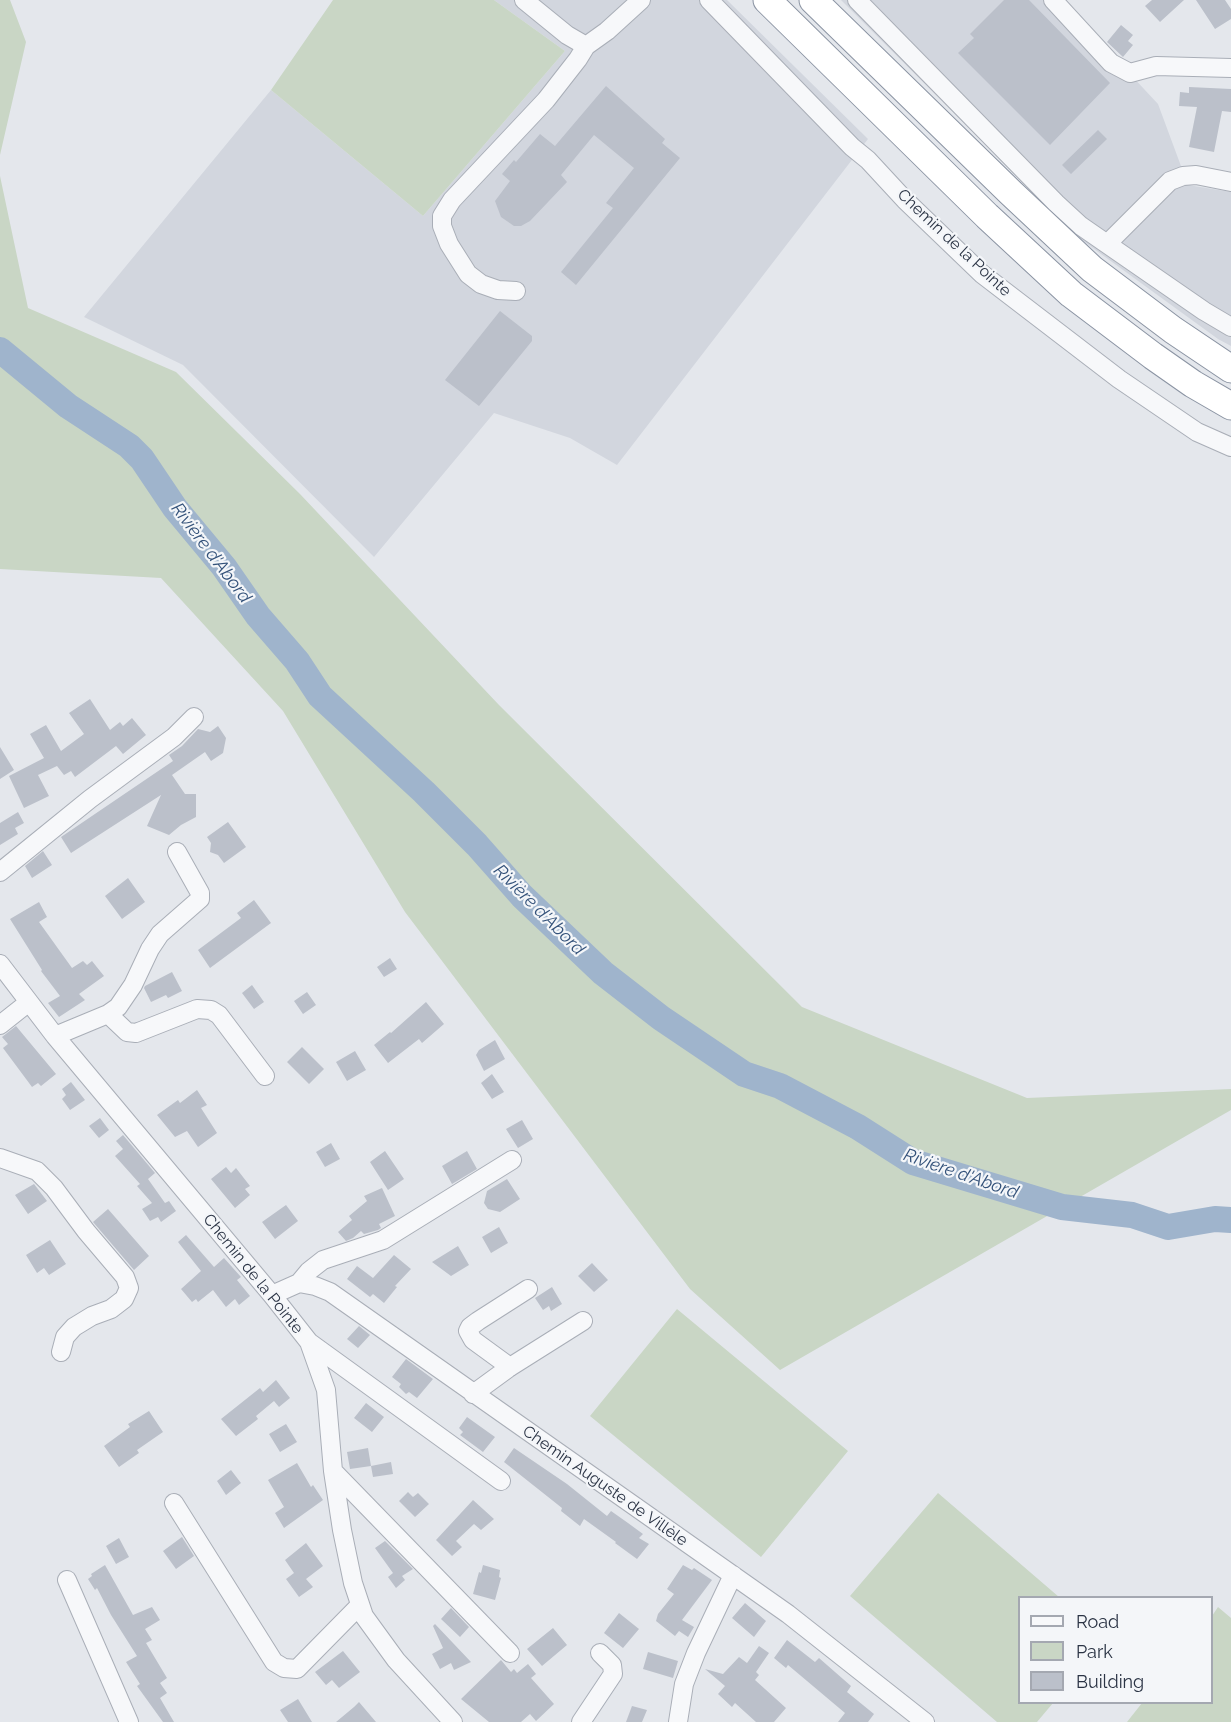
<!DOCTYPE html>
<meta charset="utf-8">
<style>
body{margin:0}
#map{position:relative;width:1231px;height:1722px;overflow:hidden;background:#e4e7ec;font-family:Raleway,sans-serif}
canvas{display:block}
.legend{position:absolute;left:1018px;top:1596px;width:195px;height:108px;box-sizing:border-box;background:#f4f6f9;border:2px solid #a4a8b1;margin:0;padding:8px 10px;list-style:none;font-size:18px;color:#2b3445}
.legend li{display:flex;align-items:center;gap:12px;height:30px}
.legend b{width:30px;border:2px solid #a4a8b1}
</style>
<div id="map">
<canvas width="1231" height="1722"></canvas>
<ul class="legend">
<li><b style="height:8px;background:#f7f8fa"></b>Road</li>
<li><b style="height:16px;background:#c9d6c5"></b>Park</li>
<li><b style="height:16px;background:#bbc0ca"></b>Building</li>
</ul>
</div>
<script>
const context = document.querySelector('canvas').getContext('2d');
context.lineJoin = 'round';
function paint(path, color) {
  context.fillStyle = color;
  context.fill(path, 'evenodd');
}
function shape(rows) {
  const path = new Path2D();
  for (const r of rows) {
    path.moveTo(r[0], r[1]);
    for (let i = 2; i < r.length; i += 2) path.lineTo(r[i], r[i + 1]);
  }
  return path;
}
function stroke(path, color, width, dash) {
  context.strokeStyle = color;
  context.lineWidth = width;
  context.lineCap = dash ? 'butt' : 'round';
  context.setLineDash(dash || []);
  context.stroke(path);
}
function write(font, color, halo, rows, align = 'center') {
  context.font = font + ' Raleway,sans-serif';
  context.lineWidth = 4.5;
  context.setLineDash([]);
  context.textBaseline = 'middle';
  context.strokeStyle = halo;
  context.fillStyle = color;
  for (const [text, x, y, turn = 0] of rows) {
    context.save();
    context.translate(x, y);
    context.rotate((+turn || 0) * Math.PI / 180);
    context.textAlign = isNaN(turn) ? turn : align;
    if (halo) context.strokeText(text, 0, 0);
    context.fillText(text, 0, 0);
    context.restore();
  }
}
paint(shape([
 [494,0,727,0,868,139,617,465,570,438,494,413,374,557,183,365,84,317,271,90,423,216,565,51],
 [841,0,1061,0,1158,104,1188,185,1231,192,1231,346,1218,339,1079,238]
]), '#d2d6de');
paint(shape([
 [0,0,10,0,26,42,0,155],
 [333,0,494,0,565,51,423,216,271,90],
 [0,176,28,308,176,372,300,494,499,705,802,1007,1027,1098,1231,1089,1231,1110,780,1370,690,1289,405,912,283,711,161,578,0,569],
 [677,1309,848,1451,761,1557,590,1416],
 [938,1493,1059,1597,1020,1598,1020,1702,1053,1703,1037,1722,997,1722,850,1596],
 [1218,1607,1231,1618,1231,1722,1127,1722,1142,1703,1212,1702,1212,1616]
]), '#c9d6c5');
stroke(shape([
 [0,350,68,406,129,446,142,459,175,508,224,567,258,616,297,661,320,696,424,792,477,845,522,896,603,973,661,1018,744,1074,780,1086,858,1127,913,1162,1062,1207,1132,1215,1168,1227,1215,1219,1231,1220]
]), '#9fb4cc', 26);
paint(shape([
 [1004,0,1029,0,1110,83,1050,145,958,53,974,38,970,34],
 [1152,0,1184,0,1160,22,1145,6],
 [1196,0,1225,0,1231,9,1231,19,1215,29],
 [1121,25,1133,35,1128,41,1133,45,1123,57,1107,42],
 [606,86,665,139,662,143,680,158,576,285,561,272,613,208,606,203,634,168,594,135,561,175,567,182,530,221,521,226,514,226,501,217,495,201,510,181,502,174,514,160,516,162,540,134,555,146],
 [1189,87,1231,89,1231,112,1222,111,1214,152,1189,147,1197,107,1179,106,1180,92,1189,93],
 [1098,130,1107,139,1071,174,1062,165],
 [500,311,532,336,532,341,479,406,445,380],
 [90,699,110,730,120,722,123,726,132,718,146,735,123,754,116,746,75,777,71,771,64,775,57,766,38,775,49,796,24,808,9,776,44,758,30,734,46,725,61,751,84,734,69,713],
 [218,726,226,738,223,753,211,761,205,752,172,775,185,794,196,794,196,817,181,825,169,835,147,826,161,795,71,853,61,837,173,761,169,755,182,746,198,729,210,732],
 [0,747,14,770,0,779],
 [18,812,24,823,15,828,18,834,0,845,0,823],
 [228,822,246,847,224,863,218,855,210,852,211,843,207,837],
 [43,851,52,865,32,878,25,866],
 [128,878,145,902,122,919,105,896],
 [254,900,271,923,210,968,198,950,241,918,237,913],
 [39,902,47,917,39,922,72,968,83,961,87,965,92,961,104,976,79,994,85,1000,59,1017,48,1003,60,996,41,971,42,970,10,919],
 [390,958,397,969,384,977,377,967],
 [172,972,182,991,168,998,166,995,151,1002,144,988,145,986],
 [252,985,264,1002,254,1009,242,993],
 [307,992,316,1005,303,1014,294,1001],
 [426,1002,444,1024,422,1043,419,1039,388,1063,374,1045,390,1032,391,1033],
 [16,1026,56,1074,41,1086,38,1083,32,1087,3,1048,8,1044,2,1037],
 [495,1040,505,1059,484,1071,476,1055,479,1050],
 [302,1047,324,1069,309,1084,287,1062],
 [355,1051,366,1070,347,1081,336,1062],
 [492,1074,504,1092,492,1099,481,1083],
 [71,1082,85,1100,70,1110,62,1099,66,1095,62,1089],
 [197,1090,207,1105,201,1108,217,1133,198,1147,187,1131,175,1137,157,1115,178,1100,180,1103],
 [100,1118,109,1130,99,1138,89,1126],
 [522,1120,533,1139,518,1148,506,1129],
 [123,1135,155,1173,148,1179,165,1203,169,1201,176,1211,161,1222,158,1217,150,1221,142,1209,152,1203,137,1186,140,1184,115,1156,123,1149,116,1141],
 [331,1143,340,1159,325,1167,316,1152],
 [385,1151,404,1179,388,1190,370,1162],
 [467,1151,477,1169,452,1184,442,1166],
 [226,1167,231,1173,236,1168,250,1186,245,1189,250,1195,235,1208,211,1179],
 [507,1179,520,1199,500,1212,488,1209,484,1203,487,1191],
 [34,1184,47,1201,28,1214,15,1195],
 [382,1188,395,1216,379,1224,381,1228,378,1230,364,1234,361,1231,353,1238,346,1241,338,1232,352,1220,349,1216,367,1201,364,1196],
 [286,1205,298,1221,275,1239,262,1222],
 [108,1209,149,1256,134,1270,93,1222],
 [499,1227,508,1243,491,1253,482,1237],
 [186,1235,214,1267,224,1258,241,1277,237,1280,250,1296,239,1305,235,1299,226,1307,213,1290,198,1302,196,1299,192,1302,181,1289,201,1271,178,1242],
 [50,1240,66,1264,49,1275,44,1268,37,1273,26,1255],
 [458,1246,469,1265,451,1276,432,1262],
 [394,1255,411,1269,395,1286,397,1287,384,1303,373,1294,370,1297,347,1279,357,1266,373,1278],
 [592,1263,608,1280,594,1292,578,1276],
 [552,1287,562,1304,551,1311,549,1306,543,1310,535,1298],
 [359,1326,370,1335,358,1348,347,1339],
 [406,1359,433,1379,417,1398,409,1392,406,1394,399,1387,401,1384,392,1377],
 [276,1380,290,1398,279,1407,274,1401,256,1416,258,1419,236,1436,221,1419,260,1388,263,1392],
 [366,1403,384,1417,372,1432,354,1418],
 [149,1411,163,1432,137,1450,139,1453,119,1467,104,1446,130,1427,128,1424],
 [467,1417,495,1437,483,1452,460,1435,463,1432,459,1428],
 [286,1424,297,1442,280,1452,269,1434],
 [368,1448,371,1466,350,1469,347,1452],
 [514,1448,567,1484,607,1516,611,1511,628,1523,643,1534,639,1538,649,1544,637,1559,615,1543,616,1542,584,1519,580,1526,561,1511,562,1508,504,1462],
 [391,1462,393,1474,373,1477,371,1466],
 [297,1463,311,1487,313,1485,323,1500,284,1528,275,1513,284,1507,268,1480],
 [231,1470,241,1483,226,1495,217,1481],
 [408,1492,413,1497,418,1493,429,1504,415,1517,399,1501],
 [473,1500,494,1519,481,1530,474,1524,456,1541,462,1547,452,1556,436,1540],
 [182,1537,194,1556,176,1569,163,1551],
 [119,1538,129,1557,116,1564,106,1546],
 [385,1541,413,1569,402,1576,405,1580,396,1588,388,1577,393,1573,375,1548],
 [306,1543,323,1566,306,1579,313,1587,299,1597,286,1579,294,1573,285,1560],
 [105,1565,133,1615,152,1607,160,1620,145,1629,152,1640,146,1643,167,1678,160,1683,167,1693,160,1698,174,1722,163,1722,137,1686,140,1684,126,1662,137,1656,111,1615,97,1588,95,1590,88,1579,92,1576,91,1574],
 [483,1565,500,1570,499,1577,501,1578,495,1600,473,1594,479,1572,481,1573],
 [683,1565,692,1570,694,1568,712,1580,682,1620,694,1627,688,1637,679,1631,675,1636,656,1621,658,1614,674,1594,667,1589],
 [745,1603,766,1621,754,1637,732,1618],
 [451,1608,469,1627,460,1637,441,1619],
 [619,1613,639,1629,623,1648,604,1633],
 [435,1624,471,1662,454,1670,451,1663,440,1669,432,1654,443,1648,433,1626],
 [553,1628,567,1645,542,1666,527,1649],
 [787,1640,815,1662,819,1658,851,1686,847,1692,874,1714,868,1722,838,1722,845,1713,788,1665,786,1668,774,1658],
 [759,1646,769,1653,756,1672,759,1675,755,1680,786,1708,774,1722,756,1722,735,1703,732,1707,718,1694,725,1686,705,1669,723,1674,739,1657,747,1663],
 [343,1651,360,1672,339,1688,332,1680,326,1685,315,1672],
 [648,1652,678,1661,673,1678,643,1669],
 [501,1660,511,1672,514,1669,517,1673,528,1664,536,1674,531,1678,554,1704,536,1721,530,1714,521,1722,489,1722,461,1699],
 [298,1699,312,1722,288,1722,280,1710],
 [359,1702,376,1722,336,1722,354,1707],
 [632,1706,647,1710,642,1722,626,1722]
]), '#bbc0ca');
const minor = shape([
 [524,0,567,35,586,46,607,31,641,0],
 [709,0,852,147,868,160,905,200,982,274,1119,379,1197,432,1231,447],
 [857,0,1056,203,1081,226,1107,244,1170,181,1183,176,1196,175,1231,182],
 [1053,0,1111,63,1130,73,1156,66,1231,68],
 [1107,244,1204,311,1231,327],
 [516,291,498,290,481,284,468,274,449,244,442,226,442,216,452,200,546,100,578,59,586,46],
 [0,872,90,799,174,737,194,717],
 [0,964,55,1036,272,1295,309,1342,326,1390,333,1471,342,1530,353,1583,364,1616,396,1660,453,1722],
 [108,1014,127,1032,136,1033,197,1009,211,1010,219,1015,265,1076],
 [0,1025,29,1002],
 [55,1036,108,1014,118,1007,133,985,150,949,160,934,200,899,200,893,177,852],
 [0,1158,37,1171,54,1188,86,1231,125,1277,129,1288,124,1299,111,1309,92,1316,74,1327,65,1337,61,1352],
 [299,1283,309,1271,323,1260,383,1240,512,1160],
 [272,1295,299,1283,315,1286,330,1292,788,1614,925,1722],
 [309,1342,501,1481],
 [510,1367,473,1340,468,1331,470,1327,478,1321,528,1289],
 [473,1394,510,1367,583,1321],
 [333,1471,510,1653],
 [174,1503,274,1662,284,1668,297,1669,360,1605],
 [67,1580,129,1722],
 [581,1722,613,1674,612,1665,600,1653],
 [678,1722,684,1684,696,1653,733,1575]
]);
const highway = shape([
 [767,0,987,216,1071,294,1153,356,1193,384,1231,406],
 [813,0,1010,192,1092,269,1173,330,1231,369]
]);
stroke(minor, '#a9aeb7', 20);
stroke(highway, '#8b94a3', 29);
stroke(minor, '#f7f8fa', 18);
stroke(highway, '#fff', 27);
write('16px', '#2b3445', '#f4f6f9', [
 ["Chemin de la Pointe",954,243,43],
 ["Chemin de la Pointe",253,1274,51],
 ["Chemin Auguste de Villèle",605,1486,35]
]);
write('italic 18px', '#34527a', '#f4f6f9', [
 ["Rivière d'Abord",211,553,53],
 ["Rivière d'Abord",539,910,45],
 ["Rivière d'Abord",961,1174,19]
]);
</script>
